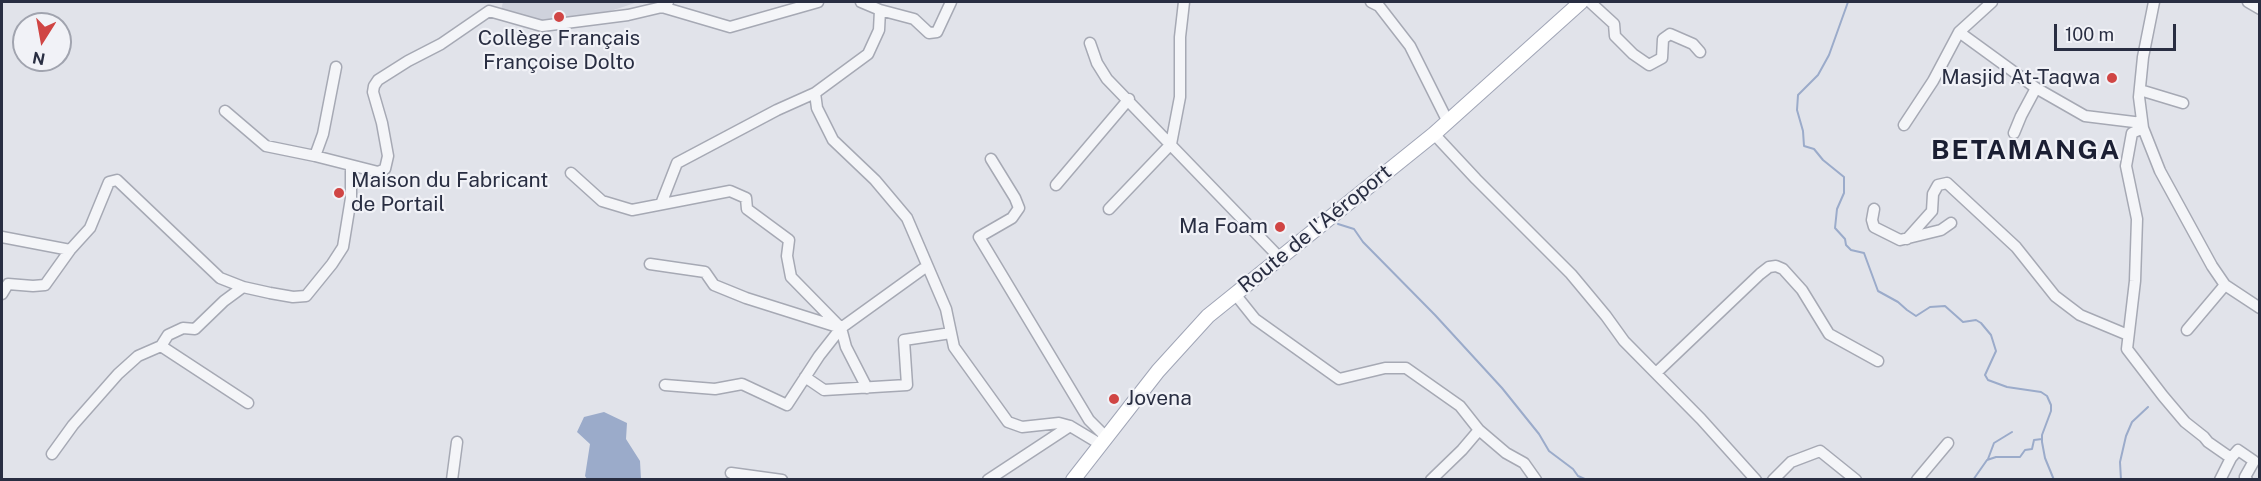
<!DOCTYPE html>
<meta charset="utf-8">
<style>
body{margin:0}
#map{position:relative;width:2261px;height:481px;overflow:hidden;background:#e1e3ea;font-family:"Public Sans",sans-serif}
canvas{display:block}
.frame{position:absolute;inset:0;border:3px solid #292e42;pointer-events:none}
.north{position:absolute;left:12px;top:12px;width:60px;height:60px;box-sizing:border-box;background:#f1f2f7;border:2px solid #a1a4af;border-radius:50%;rotate:191deg;font-size:16px;font-weight:700;line-height:24px;text-align:center;color:#292e42}
.north::after{content:'';display:block;margin:auto;width:21px;height:27px;background:#d04544;clip-path:polygon(50% 0,100% 100%,50% 72%,0 100%)}
.scale{position:absolute;left:2054px;top:24px;width:122px;height:27px;box-sizing:border-box;border:3px solid #292e42;border-top:0;padding-left:8px;font-size:18px;line-height:21px;white-space:nowrap;color:#292e42;-webkit-text-stroke:4px #f1f2f7;paint-order:stroke}
</style>
<div id="map">
<canvas width="2261" height="481"></canvas>
<div class="frame"></div>
<div class="north">N</div>
<div class="scale">100 m</div>
</div>
<script>
const context = document.querySelector('canvas').getContext('2d');
context.lineJoin = 'round';
function paint(path, color) {
  context.fillStyle = color;
  context.fill(path, 'evenodd');
}
function shape(rows) {
  const path = new Path2D();
  for (const r of rows) {
    path.moveTo(r[0], r[1]);
    for (let i = 2; i < r.length; i += 2) path.lineTo(r[i], r[i + 1]);
  }
  return path;
}
function stroke(path, color, width, dash) {
  context.strokeStyle = color;
  context.lineWidth = width;
  context.lineCap = dash ? 'butt' : 'round';
  context.setLineDash(dash || []);
  context.stroke(path);
}
function write(font, color, halo, rows, align = 'center') {
  context.font = font + ' "Public Sans",sans-serif';
  context.lineWidth = 4.5;
  context.setLineDash([]);
  context.textBaseline = 'middle';
  context.strokeStyle = halo;
  context.fillStyle = color;
  for (const [text, x, y, turn = 0] of rows) {
    context.save();
    context.translate(x, y);
    context.rotate((+turn || 0) * Math.PI / 180);
    context.textAlign = isNaN(turn) ? turn : align;
    if (halo) context.strokeText(text, 0, 0);
    context.fillText(text, 0, 0);
    context.restore();
  }
}
paint(shape([
 [503,2,638,2,565,26,556,25,501,10]
]), '#cfd2dc');
paint(shape([
 [604,412,627,423,626,439,640,461,641,479,587,479,585,476,590,444,577,432,584,417]
]), '#9babca');
stroke(shape([
 [1848,2,1829,55,1818,75,1798,95,1797,110,1803,131,1804,146,1814,149,1823,160,1844,177,1844,193,1837,209,1835,228,1845,239,1846,245,1851,250,1864,253,1878,291,1898,302,1907,310,1916,316,1930,307,1945,306,1963,322,1976,320,1981,323,1991,335,1996,351,1985,375,1988,380,2007,387,2041,392,2047,396,2051,405,2051,411,2042,435,2042,442,2045,458,2054,480],
 [1338,224,1354,229,1363,242,1435,315,1502,388,1539,434,1549,451,1573,469,1578,476,1587,480],
 [1988,459,1994,443,2012,432],
 [1973,480,1987,460,1996,457,2020,457,2025,450,2032,449,2034,440,2042,439],
 [2121,480,2120,462,2126,436,2132,422,2148,407]
]), '#9babca', 2);
const minor = shape([
 [861,2,880,10,879,30,868,54,815,93,817,108,833,140,875,180,907,218,946,309,954,347,1008,422,1022,427,1059,423,1070,426,1100,444],
 [1371,2,1379,6,1410,46,1448,122],
 [1590,2,1614,24,1615,36,1633,54,1649,65,1662,58,1663,39,1670,34,1693,44,1700,52],
 [2154,2,2143,57,2139,97,2143,128,2160,171,2212,266,2225,285,2260,308],
 [2248,2,2260,9],
 [662,7,730,27,818,2],
 [880,10,914,19,929,33,937,32,951,2],
 [1959,32,2036,88,2085,116,2142,123],
 [1090,43,1097,63,1107,79,1279,257],
 [2140,90,2183,103],
 [225,111,266,146,315,156,378,172,385,169,388,156,382,123,373,92,374,86,378,80,408,61,441,44,489,11,542,26,628,15,662,7,668,2],
 [1904,125,1933,81,1959,32,1992,2],
 [2143,128,2132,133,2126,166,2137,219,2135,281,2127,349,2163,396,2185,422,2204,437,2208,442,2231,458,2238,450,2254,461,2245,477,2247,480],
 [2014,133,2021,116,2036,88],
 [1434,134,1476,179,1571,274,1606,316,1624,341,1701,419,1756,480],
 [315,156,323,134,336,67],
 [991,159,1015,198,1019,208,1012,218,979,237,1089,420,1106,437],
 [571,173,602,201,632,210,730,191,746,198,747,209,789,240,787,256,791,277,841,328,846,347,867,388],
 [1056,185,1129,99],
 [661,204,677,163,777,110,815,93],
 [1109,209,1171,144,1180,97,1180,37,1184,2],
 [1874,209,1872,220,1874,227,1900,240,1941,230,1951,223],
 [2,237,70,250,90,228,109,182,117,180,220,278,243,287,270,293,293,297,306,296,332,264,343,247,351,198,351,166],
 [1907,239,1932,211,1933,194,1938,185,1947,183,2016,247,2055,296,2080,315,2128,335],
 [650,264,705,272,714,285,746,298,841,328],
 [243,287,224,301,195,329,183,328,168,335,161,346,248,403],
 [2,294,8,284,33,286,45,285,70,250],
 [1235,294,1255,319,1339,379,1385,368,1406,368,1460,406,1479,430,1506,453,1524,463,1536,480],
 [2187,330,2225,285],
 [1656,373,1760,274,1769,267,1776,266,1783,269,1802,290,1829,334,1878,361],
 [805,377,824,390,907,385,904,340,951,333],
 [665,385,715,389,742,384,787,405,819,356,841,328,927,266],
 [52,454,73,425,118,374,138,356,161,346],
 [731,473,782,480],
 [452,480,457,442],
 [988,480,1070,426],
 [1431,480,1462,450,1479,430],
 [1773,480,1791,462,1820,451,1856,480],
 [1917,480,1948,443],
 [2220,480,2231,458]
]);
const major = shape([
 [1073,480,1158,371,1208,316,1434,134,1581,2]
]);
stroke(minor, '#a6a9b4', 13);
stroke(major, '#a0a5b6', 16);
stroke(minor, '#f4f5f8', 10);
stroke(major, '#fff', 14);
for (const [x, y, r, color] of [
 [559,17,6,"#d04544"],
 [2112,78,6,"#d04544"],
 [339,193,6,"#d04544"],
 [1280,227,6,"#d04544"],
 [1114,399,6,"#d04544"]
]) {
  const dot = new Path2D();
  dot.arc(x, y, r, 0, 2 * Math.PI);
  context.fillStyle = color;
  context.fill(dot);
  stroke(dot, '#f1f2f7', 2);
}
write('21px', '#292e42', '#f1f2f7', [
 ["Collège Français",559,39,"center"],
 ["Françoise Dolto",559,63,"center"],
 ["Masjid At-Taqwa",2100,78],
 ["Maison du Fabricant",351,181,"left"],
 ["de Portail",351,205,"left"],
 ["Ma Foam",1268,227],
 ["Jovena",1126,399,"left"]
], 'right');
write('21px', '#292e42', '#f1f2f7', [
 ["Route de l'Aéroport",1315,229,-39]
]);
context.letterSpacing = '1.5px';
write('bold 27px', '#1b1f33', '#f1f2f7', [
 ["BETAMANGA",2026,151]
]);
context.letterSpacing = '0px';
</script>
